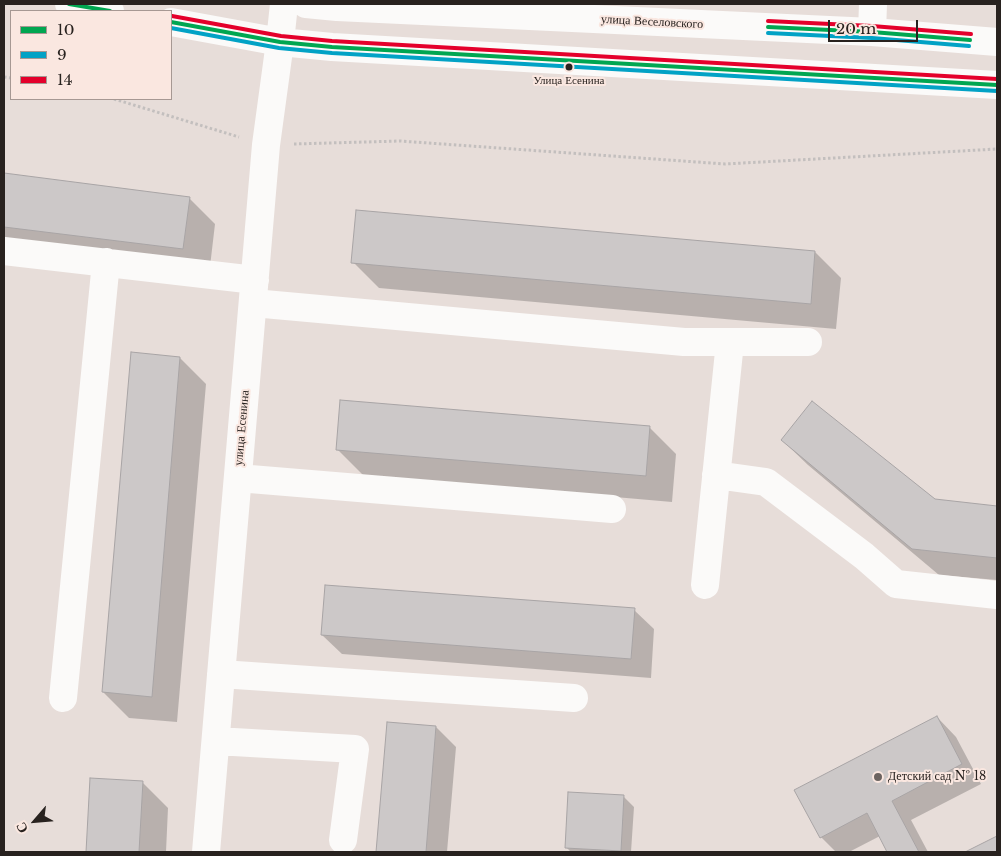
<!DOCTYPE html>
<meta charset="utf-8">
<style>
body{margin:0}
#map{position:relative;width:1001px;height:856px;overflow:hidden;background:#e7ddd9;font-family:"Libre Baskerville",serif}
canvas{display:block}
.frame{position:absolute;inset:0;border:5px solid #28221f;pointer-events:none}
.legend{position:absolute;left:10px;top:10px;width:162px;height:90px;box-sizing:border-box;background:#fae7e0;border:1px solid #a69893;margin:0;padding:6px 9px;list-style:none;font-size:15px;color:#28221f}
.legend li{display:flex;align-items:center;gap:10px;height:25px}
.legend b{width:25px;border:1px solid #a69893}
.north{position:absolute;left:10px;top:796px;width:50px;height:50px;-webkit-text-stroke:4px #fae7e0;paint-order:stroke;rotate:243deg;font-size:14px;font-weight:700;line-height:20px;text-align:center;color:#28221f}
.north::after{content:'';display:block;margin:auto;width:18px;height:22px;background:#28221f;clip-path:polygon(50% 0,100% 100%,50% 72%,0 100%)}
.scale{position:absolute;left:828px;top:20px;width:90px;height:22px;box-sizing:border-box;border:2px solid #28221f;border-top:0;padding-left:6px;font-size:15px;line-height:18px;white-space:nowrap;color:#28221f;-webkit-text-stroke:4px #fae7e0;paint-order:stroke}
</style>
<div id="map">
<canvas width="1001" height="856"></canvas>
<div class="frame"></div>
<ul class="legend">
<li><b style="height:6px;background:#00a651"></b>10</li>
<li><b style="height:6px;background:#02a2c5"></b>9</li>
<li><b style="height:6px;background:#e4002b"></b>14</li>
</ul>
<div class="north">С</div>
<div class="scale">20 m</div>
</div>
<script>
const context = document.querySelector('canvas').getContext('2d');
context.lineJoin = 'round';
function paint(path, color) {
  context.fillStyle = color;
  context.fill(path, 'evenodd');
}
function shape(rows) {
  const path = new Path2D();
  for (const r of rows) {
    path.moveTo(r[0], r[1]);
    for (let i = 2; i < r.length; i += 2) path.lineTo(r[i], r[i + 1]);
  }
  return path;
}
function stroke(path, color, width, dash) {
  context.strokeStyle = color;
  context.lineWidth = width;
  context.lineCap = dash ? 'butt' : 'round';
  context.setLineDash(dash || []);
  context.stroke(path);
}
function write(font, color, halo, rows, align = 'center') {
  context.font = font + ' "Libre Baskerville",serif';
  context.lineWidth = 4;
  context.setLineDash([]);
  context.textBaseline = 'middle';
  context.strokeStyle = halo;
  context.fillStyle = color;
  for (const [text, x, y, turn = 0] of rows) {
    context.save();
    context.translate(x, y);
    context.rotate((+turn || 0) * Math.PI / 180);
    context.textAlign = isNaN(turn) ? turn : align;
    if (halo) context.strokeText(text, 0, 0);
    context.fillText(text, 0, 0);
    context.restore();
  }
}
paint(shape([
 [4,174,189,198,215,224,209,275,4,249],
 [357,211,815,252,841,278,836,329,379,288,353,262],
 [180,358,206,384,177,722,129,718,103,692],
 [650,428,676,454,672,502,363,475,337,449],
 [782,440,935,501,997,507,997,580,939,575,808,465],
 [634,610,654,629,651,678,342,654,322,635],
 [937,717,956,737,981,784,911,820,928,852,889,852,880,836,849,852,836,852,821,837],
 [388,723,436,727,456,747,447,852,377,852],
 [92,779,142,782,168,808,166,852,87,852],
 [623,796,634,807,631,852,571,852,566,847]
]), '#0003');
const building = shape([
 [4,173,190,197,183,249,4,227,4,173],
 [356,210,815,251,811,304,351,263,356,210],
 [131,352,180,357,152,697,102,692,131,352],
 [340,400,650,426,646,476,336,450,340,400],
 [812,401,935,499,997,506,997,558,912,549,781,440,812,401],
 [325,585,635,608,631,659,321,635,325,585],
 [937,716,962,764,892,801,919,852,887,852,867,813,820,838,794,790,937,716],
 [387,722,436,726,426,852,376,852,387,722],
 [90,778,143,781,139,852,86,852,90,778],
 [568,792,624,795,621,851,565,848,568,792],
 [997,836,997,852,965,852,997,836]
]);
paint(building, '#ccc8c8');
stroke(building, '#a8a4a5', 1);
stroke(shape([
 [4,77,11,78],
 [114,99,239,137],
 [294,144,400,141,725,164,997,149]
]), '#c3bfbe', 3, [2.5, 2.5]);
stroke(shape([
 [872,32,873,4],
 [4,251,255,280],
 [253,303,684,342,730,342,705,585],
 [730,342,808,342],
 [716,475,766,482,864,556,896,584,997,595],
 [238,478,612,509],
 [221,674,574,698],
 [63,698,106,262],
 [216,741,355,749,343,840],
 [206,852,266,145,280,42]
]), '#fbfaf9', 28);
stroke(shape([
 [69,4,110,11],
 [306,4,337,7,872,32,997,42],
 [171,22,280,42,332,47,997,85],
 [280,42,284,4]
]), '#fbfaf9', 28);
stroke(shape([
 [69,4,110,11],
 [171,22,280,42,332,47,997,85],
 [768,27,872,32,970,40]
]), '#00a651', 4);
stroke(shape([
 [171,28,279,48,332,53,997,91],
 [768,33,872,38,969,46]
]), '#02a2c5', 4);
stroke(shape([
 [172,16,281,36,332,41,997,79],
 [768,21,872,26,971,34]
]), '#e4002b', 4);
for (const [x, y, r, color] of [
 [569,67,4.5,"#28221f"],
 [878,777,5,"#6b6360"]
]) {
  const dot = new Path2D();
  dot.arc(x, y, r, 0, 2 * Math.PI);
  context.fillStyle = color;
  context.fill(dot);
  stroke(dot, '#fae7e0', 2);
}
write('11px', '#28221f', '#fae7e0', [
 ["Улица Есенина",569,81]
]);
write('12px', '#28221f', '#fae7e0', [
 ["улица Веселовского",652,22,3],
 ["улица Есенина",242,428,-85]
]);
write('12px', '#28221f', '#fae7e0', [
 ["Детский сад № 18",888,777]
], 'left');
</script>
